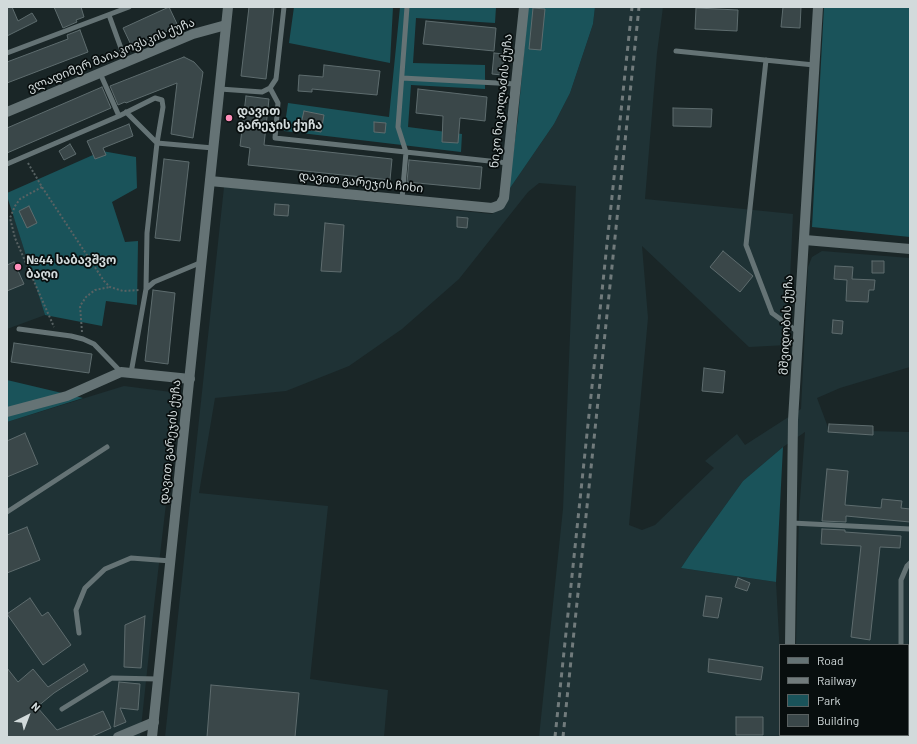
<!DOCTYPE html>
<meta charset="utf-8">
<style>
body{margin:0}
#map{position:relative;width:917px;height:744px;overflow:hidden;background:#1a2627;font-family:Barlow,sans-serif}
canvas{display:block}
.frame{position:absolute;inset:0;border:8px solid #d2dadb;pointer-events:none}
.legend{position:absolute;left:779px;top:644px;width:130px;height:92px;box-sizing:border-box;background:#080e0e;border:1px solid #596060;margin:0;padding:5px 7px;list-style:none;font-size:12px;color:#d2dadb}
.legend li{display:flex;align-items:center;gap:8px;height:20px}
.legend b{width:20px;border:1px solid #596060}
.north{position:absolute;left:8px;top:696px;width:40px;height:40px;-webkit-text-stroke:3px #080e0e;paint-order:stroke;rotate:42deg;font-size:11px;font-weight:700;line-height:16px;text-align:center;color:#d2dadb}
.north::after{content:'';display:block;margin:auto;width:14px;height:18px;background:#d2dadb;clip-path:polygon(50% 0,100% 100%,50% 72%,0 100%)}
</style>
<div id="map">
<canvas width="917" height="744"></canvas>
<div class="frame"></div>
<ul class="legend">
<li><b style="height:5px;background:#657375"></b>Road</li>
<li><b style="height:5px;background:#717b7c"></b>Railway</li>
<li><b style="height:11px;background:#1a535a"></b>Park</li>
<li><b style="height:11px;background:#3a4749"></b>Building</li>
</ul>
<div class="north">N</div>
</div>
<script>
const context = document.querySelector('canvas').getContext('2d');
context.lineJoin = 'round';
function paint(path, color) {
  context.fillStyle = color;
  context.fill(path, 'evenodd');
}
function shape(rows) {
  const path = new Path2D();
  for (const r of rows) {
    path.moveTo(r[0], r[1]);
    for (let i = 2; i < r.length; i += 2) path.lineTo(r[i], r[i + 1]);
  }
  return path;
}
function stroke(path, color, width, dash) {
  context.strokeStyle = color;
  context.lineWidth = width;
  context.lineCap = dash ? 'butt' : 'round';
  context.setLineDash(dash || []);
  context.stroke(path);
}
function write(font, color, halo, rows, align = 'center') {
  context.font = font + ' Barlow,"Noto Sans Georgian",sans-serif';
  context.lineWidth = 3.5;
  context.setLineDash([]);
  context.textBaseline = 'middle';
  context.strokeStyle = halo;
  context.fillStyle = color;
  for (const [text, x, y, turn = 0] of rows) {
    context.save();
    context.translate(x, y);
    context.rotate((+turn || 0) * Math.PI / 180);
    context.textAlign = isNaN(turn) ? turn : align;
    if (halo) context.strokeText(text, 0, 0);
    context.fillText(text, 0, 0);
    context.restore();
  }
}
paint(shape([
 [595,7,663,7,657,53,645,199,793,214,787,345,749,347,642,246,648,318,629,525,642,530,655,525,714,468,705,461,737,434,745,445,801,409,808,267,812,257,822,251,910,258,910,367,840,388,817,398,829,430,910,432,910,684,908,684,908,645,796,645,799,514,805,432,783,447,743,481,691,553,681,568,776,582,780,656,780,735,785,735,785,737,539,737,563,509,576,186,539,183,528,192,459,279,402,329,349,366,286,391,215,398,199,493,328,506,310,679,388,690,384,737,165,737,224,187,492,214,506,203,508,191,554,124,570,93,593,24],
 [14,217,45,315,7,329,7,220],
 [124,386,179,393,154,606,140,737,7,737,7,422]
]), '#1f3235');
paint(shape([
 [294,7,393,7,390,63,289,43],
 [400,7,496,7,495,23,416,18,413,63,485,65,485,89,411,85,408,127,462,134,461,152,284,131,288,103,389,117],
 [528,7,595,7,593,24,570,93,554,124,508,191,518,118],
 [824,7,910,7,910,237,812,227],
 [102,151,136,157,137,188,112,202,125,242,138,241,137,305,106,301,102,326,45,315,7,196,7,193],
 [7,380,83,398,7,422],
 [783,447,776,582,681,568,691,553,743,481]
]), '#1a535a');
const building = shape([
 [7,7,12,7,18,21,32,13,37,21,7,36,7,7],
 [54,7,81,7,84,17,76,20,77,22,63,28,54,7],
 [169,7,178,26,132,47,123,28,169,7],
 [249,7,274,7,266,79,241,76,249,7],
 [783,7,801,7,800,28,781,27,783,7],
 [533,8,545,9,541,50,529,49,533,8],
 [696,8,738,10,737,31,695,29,696,8],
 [426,21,496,28,494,51,423,44,426,21],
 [80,30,88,52,7,83,7,62,68,39,67,35,80,30],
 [494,53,504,54,502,75,492,74,494,53],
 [184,57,194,62,203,72,193,138,171,134,177,83,126,103,125,102,118,105,110,86,184,57],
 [324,65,380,71,377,95,312,89,312,92,298,91,299,75,323,77,324,65],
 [102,87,111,108,7,153,7,128,102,87],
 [418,89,487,97,485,121,460,118,458,143,442,142,443,116,416,113,418,89],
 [246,96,269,99,264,145,392,159,390,180,248,165,250,148,240,146,246,96],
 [673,108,712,109,711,127,673,126,673,108],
 [304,111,324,115,321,132,300,128,304,111],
 [374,122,386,123,385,133,374,132,374,122],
 [129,124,133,136,103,148,106,155,95,159,87,141,129,124],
 [70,144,76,154,64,160,59,151,70,144],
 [164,159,189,162,180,241,155,238,164,159],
 [409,160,482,167,480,189,407,182,409,160],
 [275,204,289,205,288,216,274,215,275,204],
 [29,206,37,223,27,228,19,211,29,206],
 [457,217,468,218,467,228,457,227,457,217],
 [325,223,344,225,341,272,321,271,325,223],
 [723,251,753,276,740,292,710,267,723,251],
 [872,261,884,261,884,273,872,273,872,261],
 [14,262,24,284,7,291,7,265,14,262],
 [835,266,853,267,852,279,875,280,874,290,869,290,868,302,846,301,847,280,834,279,835,266],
 [153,290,175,293,168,364,145,361,153,290],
 [833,320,843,321,842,334,832,333,833,320],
 [14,343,92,354,89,373,11,362,14,343],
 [704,368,725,371,723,393,702,391,704,368],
 [829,424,873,426,873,435,828,432,829,424],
 [25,433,38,464,7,477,7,441,25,433],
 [827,469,848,471,845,505,881,508,882,499,902,501,901,508,910,509,910,522,846,516,846,522,822,521,827,469],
 [27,527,40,560,7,573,7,535,27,527],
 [822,529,845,530,845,532,901,536,900,548,880,547,870,640,851,637,861,546,821,544,822,529],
 [738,578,750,583,747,591,735,587,738,578],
 [706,596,722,598,718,618,703,616,706,596],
 [30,598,42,616,48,612,71,645,43,665,7,614,30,598],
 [145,616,141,668,124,667,125,625,145,616],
 [709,659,763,667,761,680,708,672,709,659],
 [84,664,88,671,54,693,37,707,57,730,103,711,111,728,91,737,7,737,7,668,18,682,33,669,48,687,84,664],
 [119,682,140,684,138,710,120,708,126,722,114,727,119,682],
 [211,685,299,693,295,737,207,737,211,685],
 [736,717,763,717,763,735,736,735,736,717]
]);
paint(building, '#3a4749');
stroke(building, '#5e6c6e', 1);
stroke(shape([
 [28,163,42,187,104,281,110,287,123,291,140,290],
 [42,187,20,199,15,206,10,218,15,238,54,327],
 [82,332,80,306,86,297,95,290,110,287]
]), '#586263', 2, [2, 2]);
stroke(shape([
 [109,15,126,62],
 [676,51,814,65],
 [7,53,129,7],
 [766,60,746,245,772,313,798,332],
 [100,73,119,116],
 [402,78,516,84],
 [270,88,278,103,275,138,508,163],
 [220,89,262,92,270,88,276,79,284,7],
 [126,112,157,143,147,233,146,289],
 [7,164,119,116,155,98,162,100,163,107,157,143,213,148],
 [402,199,406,152,398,127,407,7],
 [19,329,71,336,83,339,94,344,121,372],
 [131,373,146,289,154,282,202,262],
 [7,512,107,447],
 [792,523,910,529],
 [79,633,76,610,85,588,105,569,131,558,171,561],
 [901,645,901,580,907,566,910,563],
 [62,709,112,678,158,679]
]), '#657375', 5);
stroke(shape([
 [7,112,193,34,226,25],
 [210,181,492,208,500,205,504,198,524,7],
 [805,240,910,249],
 [7,412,67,396,121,372,190,379],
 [908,676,910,676],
 [118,737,154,722]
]), '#657375', 10);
stroke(shape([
 [790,645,793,420,818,7],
 [794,735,795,737],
 [152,737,228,7]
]), '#657375', 10);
stroke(shape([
 [555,737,632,7],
 [563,737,639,7]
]), '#717b7c', 3, [5, 5]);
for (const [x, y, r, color] of [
 [229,118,4,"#ff8eba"],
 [18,267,4,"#ff8eba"]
]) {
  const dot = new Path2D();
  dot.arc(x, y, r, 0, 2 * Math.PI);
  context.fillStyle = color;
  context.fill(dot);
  stroke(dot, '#080e0e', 1.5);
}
write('12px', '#d2dadb', '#080e0e', [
 ["ვლადიმერ მაიაკოვსკის ქუჩა",111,55,-22],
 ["ნიკო ნიკოლაძის ქუჩა",501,101,-84],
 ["დავით გარეჯის ჩიხი",361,182,6],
 ["მშვიდობის ქუჩა",786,325,-87],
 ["დავით გარეჯის ქუჩა",170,442,-84]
]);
write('bold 12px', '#d2dadb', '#080e0e', [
 ["დავით",237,111],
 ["გარეჯის ქუჩა",237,125],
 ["№44 საბავშვო",26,260],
 ["ბაღი",26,274]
], 'left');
</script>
